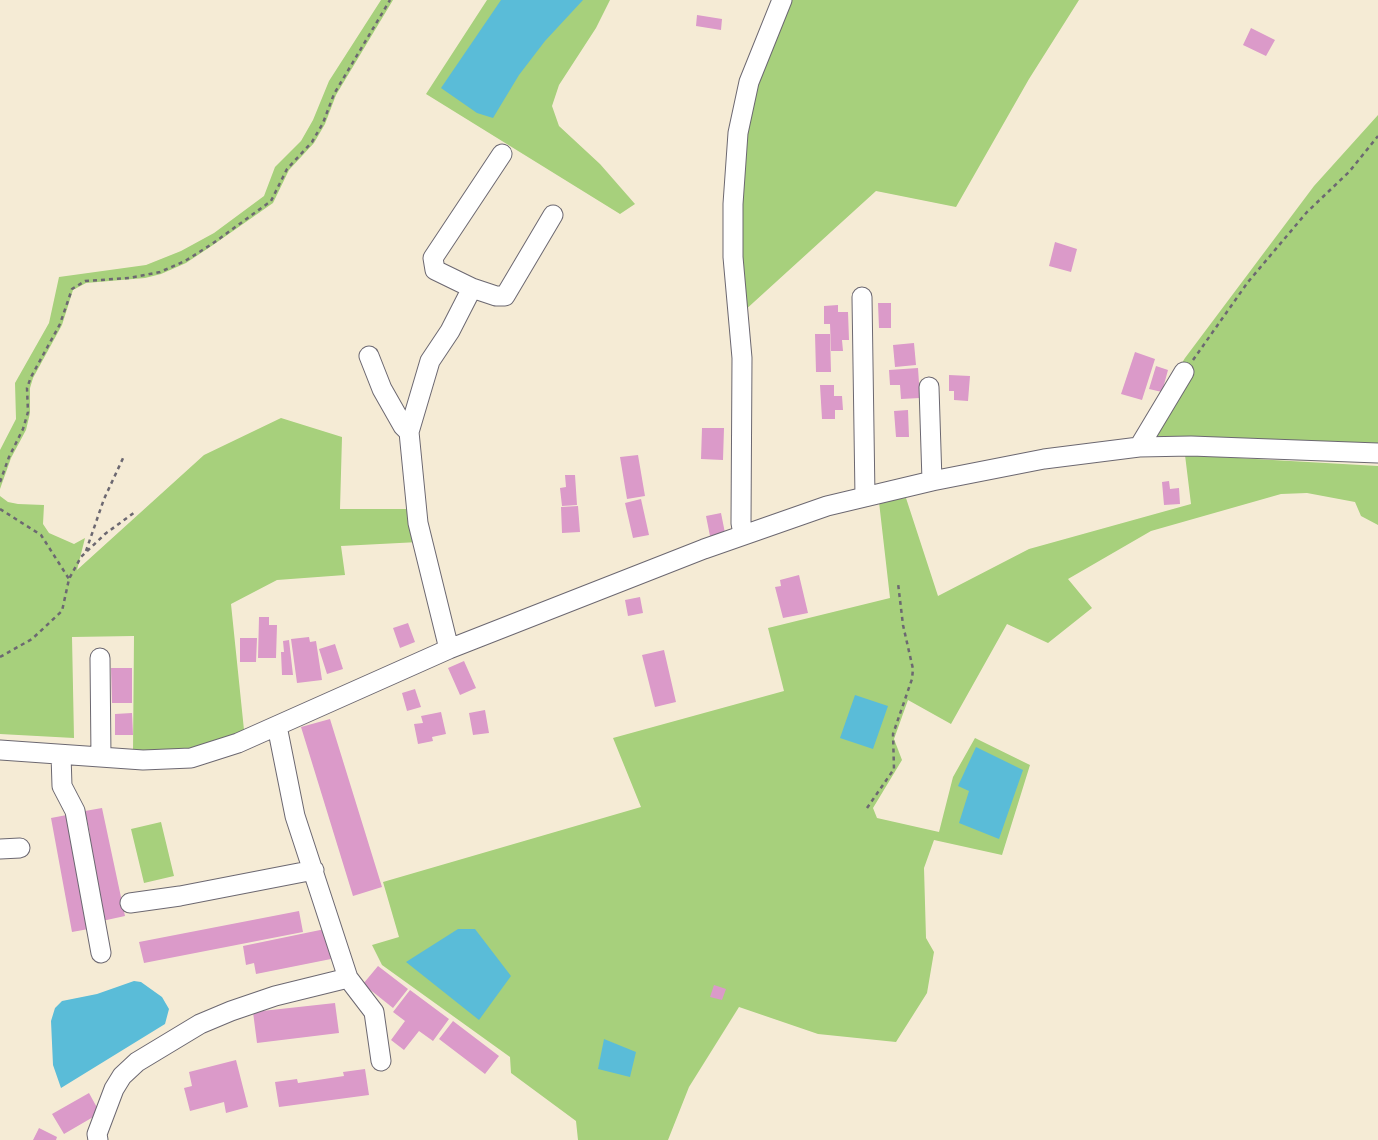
<!DOCTYPE html>
<style>
body{margin:0}
canvas{display:block;background:#f5ebd5}
</style>
<canvas width="1378" height="1140"></canvas>
<script>
const context = document.querySelector('canvas').getContext('2d');
context.lineJoin = 'round';
function paint(path, color) {
  context.fillStyle = color;
  context.fill(path, 'evenodd');
}
function shape(rows) {
  const path = new Path2D();
  for (const r of rows) {
    path.moveTo(r[0], r[1]);
    for (let i = 2; i < r.length; i += 2) path.lineTo(r[i], r[i + 1]);
  }
  return path;
}
function stroke(path, color, width, dash) {
  context.strokeStyle = color;
  context.lineWidth = width;
  context.lineCap = dash ? 'butt' : 'round';
  context.setLineDash(dash || []);
  context.stroke(path);
}
paint(shape([
 [381,0,393,0,336,95,325,124,314,143,289,170,273,203,213,245,186,263,161,274,145,278,86,283,73,290,62,325,33,378,30,388,30,413,26,430,11,458,0,489,0,450,16,419,15,383,49,323,59,277,146,265,181,251,214,233,264,196,275,167,301,141,313,120,329,81],
 [487,0,610,0,596,28,559,85,552,106,559,126,600,164,635,204,620,214,426,94],
 [790,0,1079,0,1029,79,956,207,876,191,743,312,741,173,754,97],
 [1378,115,1378,443,1186,439,1133,441,1185,358,1314,186],
 [281,418,342,437,340,509,414,509,419,542,341,546,345,575,277,580,231,604,244,730,215,742,180,750,133,752,134,636,72,637,74,738,0,734,0,496,8,502,18,504,44,505,43,524,49,533,74,544,85,538,77,570,204,455],
 [1185,455,1378,466,1378,525,1361,516,1355,502,1307,493,1281,494,1151,531,1068,579,1092,608,1048,643,1007,624,951,724,908,700,894,739,902,760,873,808,877,818,939,832,953,777,975,738,1030,765,1002,855,934,840,924,868,926,938,934,952,927,993,896,1042,818,1034,739,1007,689,1087,668,1140,578,1140,576,1121,511,1073,510,1057,382,965,372,945,399,937,383,882,641,807,613,738,784,691,768,628,890,598,879,502,906,498,938,596,1029,549,1191,504],
 [161,822,174,876,144,883,131,829]
]), '#a7d07c');
paint(shape([
 [501,0,583,0,545,41,519,75,493,118,477,113,441,88],
 [855,695,888,706,873,749,840,738],
 [976,747,1023,770,999,839,959,823,969,791,958,786],
 [458,929,475,929,511,976,479,1020,406,962],
 [134,981,141,982,162,997,169,1009,165,1024,61,1088,53,1065,51,1021,55,1008,62,1001,97,994],
 [604,1039,636,1052,630,1077,598,1069]
]), '#5abcd8');
paint(shape([
 [697,15,722,19,721,30,696,26],
 [1251,28,1275,40,1266,56,1243,45],
 [1055,242,1077,249,1071,272,1049,266],
 [878,303,891,303,891,328,879,328],
 [838,305,838,312,848,312,849,340,842,340,843,351,831,351,830,324,824,324,824,306],
 [815,334,830,334,831,372,816,372],
 [914,343,916,365,895,367,893,345],
 [1135,352,1155,359,1142,400,1121,394],
 [1156,366,1168,370,1162,392,1149,389],
 [918,368,920,398,901,399,900,385,890,385,889,370],
 [949,375,970,376,968,401,954,400,954,391,949,391],
 [820,385,834,385,834,396,842,396,843,410,835,410,835,419,822,419],
 [908,410,909,437,896,437,894,411],
 [702,428,724,428,723,460,701,459],
 [638,455,645,496,627,499,620,457],
 [565,475,575,475,577,505,562,506,560,488,566,487],
 [1169,481,1170,489,1179,488,1180,504,1164,505,1162,482],
 [641,499,649,535,633,538,625,503],
 [578,506,580,532,562,533,561,507],
 [721,513,725,533,710,536,706,516],
 [799,575,808,613,783,618,775,587,781,586,780,580],
 [640,597,643,613,628,616,625,600],
 [259,617,269,617,269,625,277,625,276,658,258,658],
 [408,623,415,642,400,648,393,628],
 [309,637,310,642,316,641,322,680,297,683,291,639],
 [240,638,257,638,256,662,240,662],
 [289,640,293,675,282,675,281,652,284,652,283,641],
 [335,644,343,669,327,674,319,649],
 [664,650,676,702,655,707,642,655],
 [464,661,476,688,460,695,448,668],
 [111,668,132,668,132,703,112,703],
 [415,689,421,707,407,711,402,693],
 [485,710,489,733,473,735,469,713],
 [441,712,446,734,432,737,433,741,418,744,414,724,423,723,421,716],
 [132,713,133,735,115,735,115,714],
 [330,719,382,887,353,896,301,727],
 [102,808,125,916,102,921,84,836,90,834,85,811],
 [72,814,94,928,72,932,51,818],
 [299,911,303,932,144,963,139,942],
 [325,929,331,959,256,974,254,963,246,965,243,946],
 [378,966,408,989,393,1008,363,984],
 [714,985,726,989,722,1000,710,997],
 [410,990,449,1019,433,1041,419,1031,404,1050,391,1040,405,1021,393,1012],
 [335,1003,339,1033,257,1043,253,1012],
 [453,1021,499,1056,485,1074,439,1039],
 [236,1060,248,1107,226,1113,224,1102,190,1111,184,1088,192,1086,189,1072],
 [365,1069,369,1095,279,1107,275,1082,297,1079,298,1083,344,1076,343,1072],
 [89,1093,100,1113,64,1134,52,1114],
 [39,1128,57,1137,56,1140,33,1140]
]), '#db9ac9');
const minor = shape([
 [472,288,435,270,433,258,502,154],
 [862,297,865,497],
 [369,356,382,389,403,426,409,432],
 [929,387,932,481],
 [1139,447,1184,372],
 [743,534,741,523,742,358,733,257,733,204,738,133,749,82,782,0],
 [449,649,418,523,409,432,430,361,450,331,472,288,496,296,505,296,553,215],
 [100,658,101,757],
 [277,726,295,816,348,978,374,1012,381,1061],
 [0,750,143,760,191,758,238,743,449,649,704,549,827,506,932,481,1044,459,1139,447,1191,446,1378,453],
 [61,755,62,786,75,811,101,953],
 [0,849,20,848],
 [130,903,180,896,314,870],
 [98,1140,97,1134,114,1089,122,1076,137,1062,200,1024,231,1011,275,996,348,978]
]);
stroke(minor, '#6c6871', 21);
stroke(shape([
 [1193,360,1248,282,1307,212,1349,172,1378,136],
 [0,482,9,457,23,429,28,412,27,388,31,377,60,324,72,289,85,281,129,278,160,272,185,261,212,244,271,201,287,169,312,142,323,123,334,94,390,0],
 [0,509,41,535,69,579],
 [86,551,104,499,124,456],
 [0,657,32,639,62,611,69,579,81,557,105,534,135,512],
 [867,808,894,769,893,734,912,679,913,669,903,625,898,583]
]), '#6c6871', 2.5, [4, 4]);
stroke(minor, '#fff', 19);
</script>
